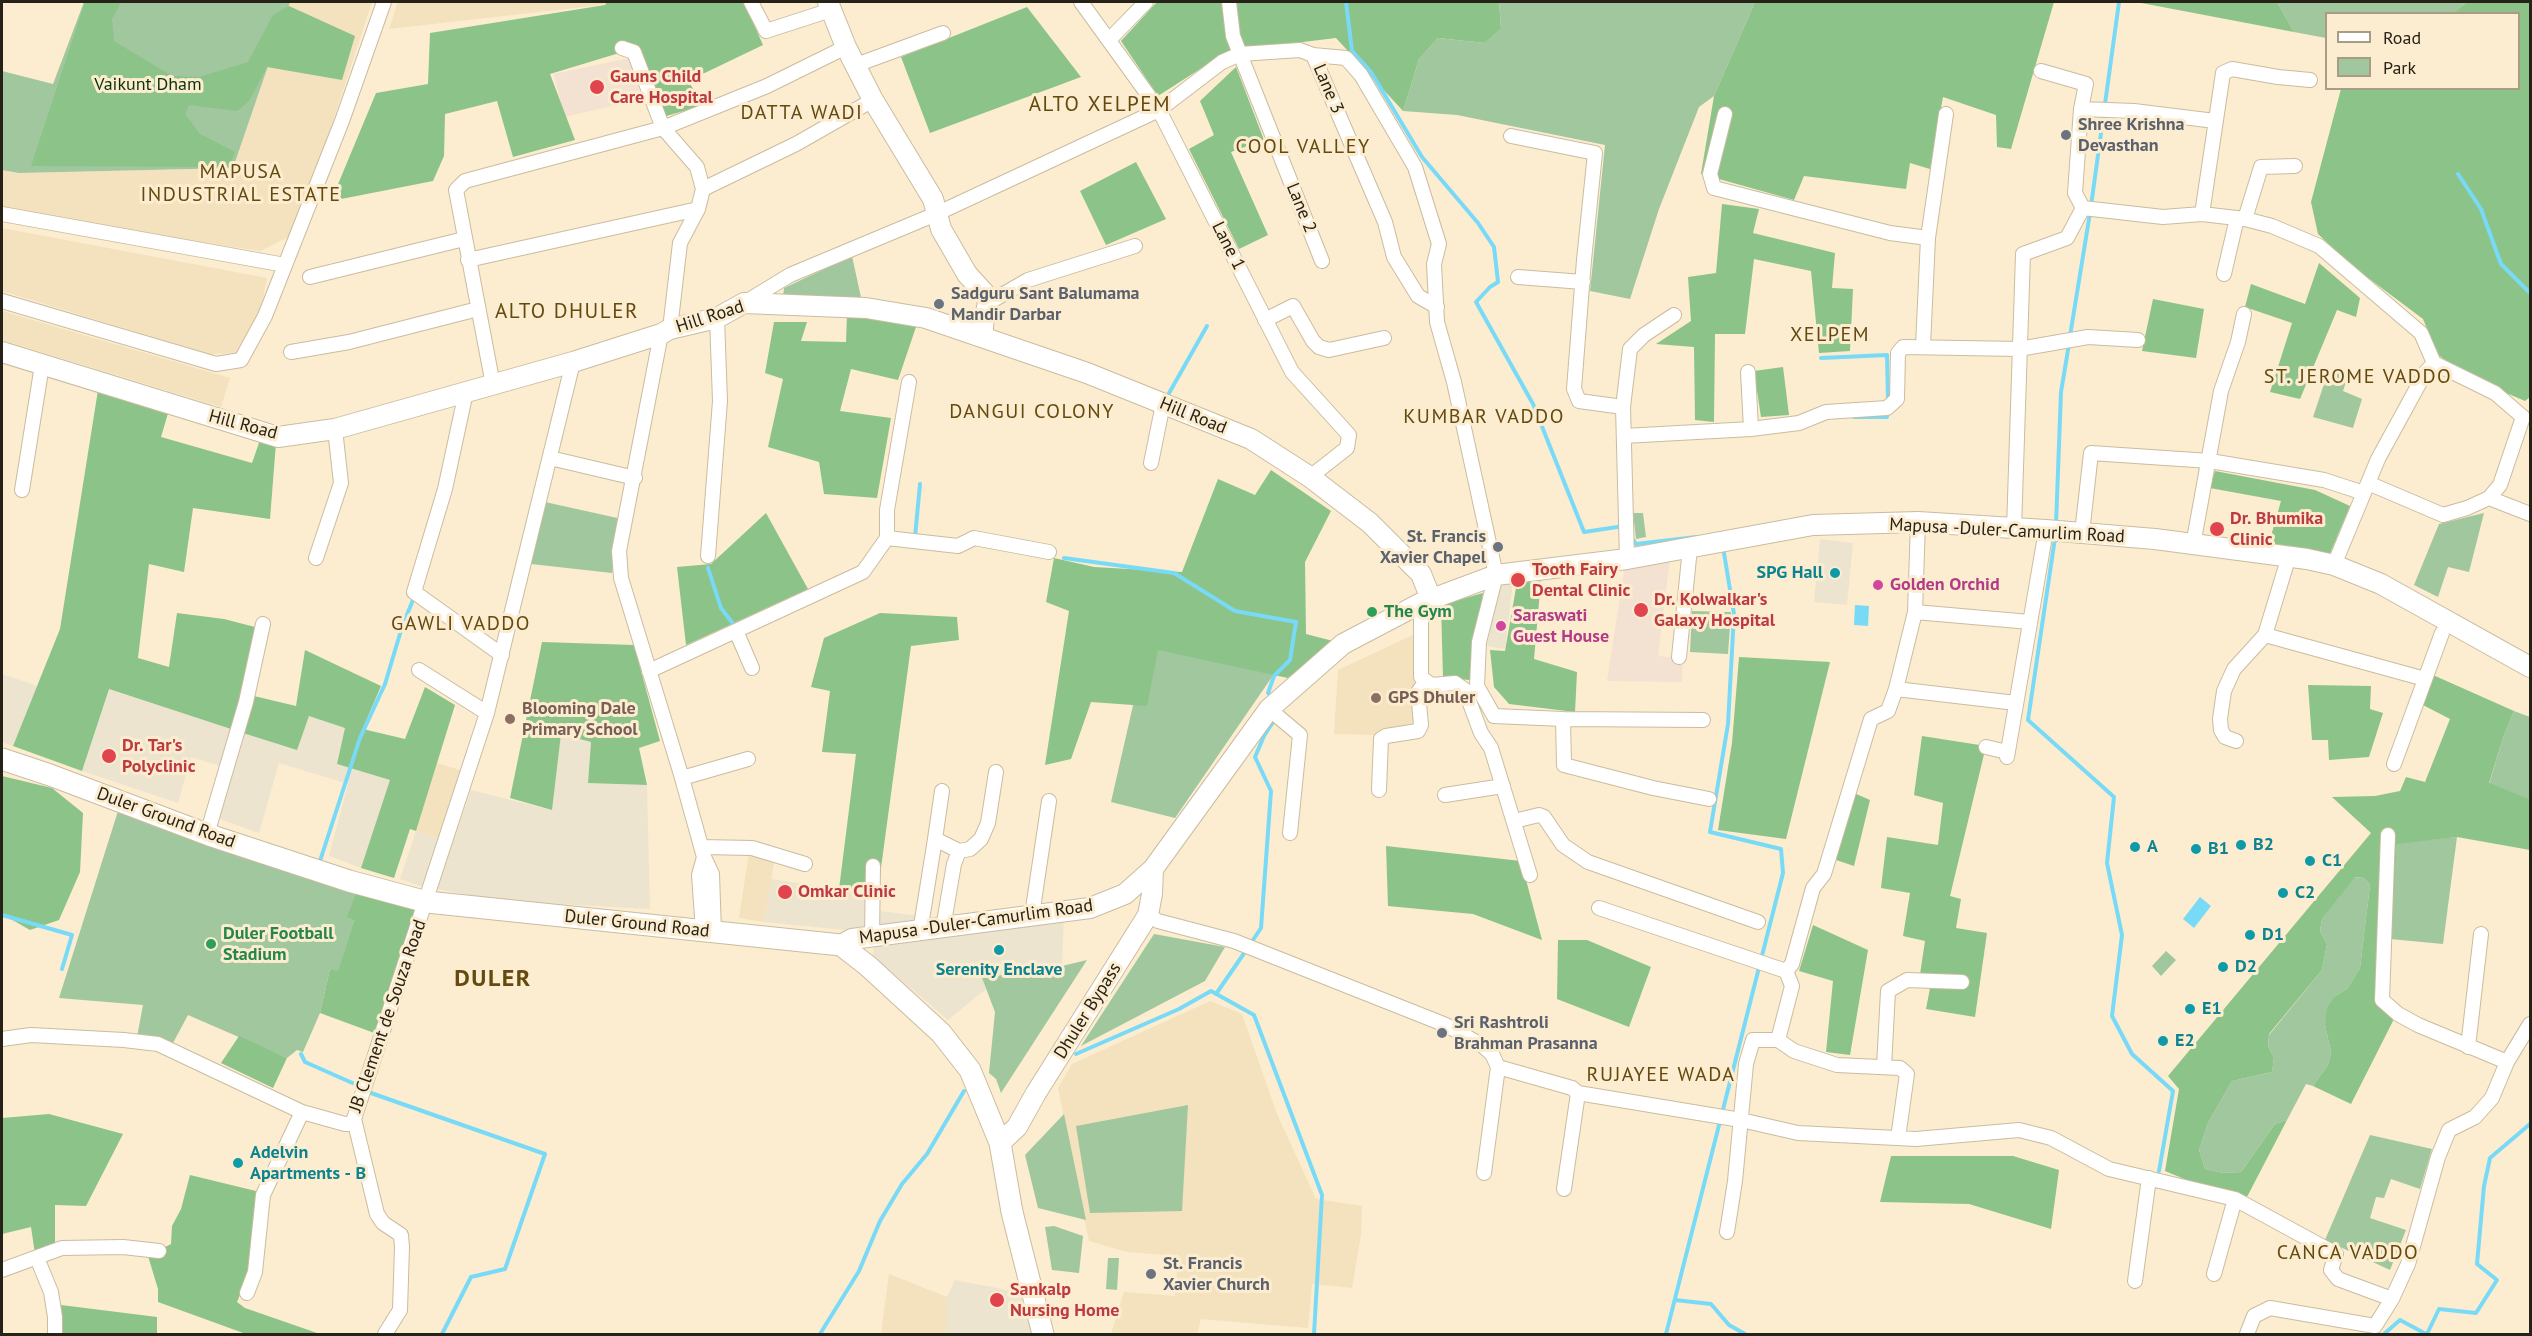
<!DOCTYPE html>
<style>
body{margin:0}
#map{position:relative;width:2532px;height:1336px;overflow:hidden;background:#fcedd0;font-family:"PT Sans",sans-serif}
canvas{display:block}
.frame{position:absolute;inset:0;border:3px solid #272217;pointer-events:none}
.legend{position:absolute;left:2325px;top:12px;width:195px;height:78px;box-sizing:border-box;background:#fcedd0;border:2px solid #a79c86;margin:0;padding:8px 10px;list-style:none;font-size:18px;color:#272217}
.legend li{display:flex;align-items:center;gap:12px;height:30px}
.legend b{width:30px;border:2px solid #a79c86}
</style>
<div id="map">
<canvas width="2532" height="1336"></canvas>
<div class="frame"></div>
<ul class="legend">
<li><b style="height:8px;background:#fff"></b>Road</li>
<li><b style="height:16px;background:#a1c79e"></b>Park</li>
</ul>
</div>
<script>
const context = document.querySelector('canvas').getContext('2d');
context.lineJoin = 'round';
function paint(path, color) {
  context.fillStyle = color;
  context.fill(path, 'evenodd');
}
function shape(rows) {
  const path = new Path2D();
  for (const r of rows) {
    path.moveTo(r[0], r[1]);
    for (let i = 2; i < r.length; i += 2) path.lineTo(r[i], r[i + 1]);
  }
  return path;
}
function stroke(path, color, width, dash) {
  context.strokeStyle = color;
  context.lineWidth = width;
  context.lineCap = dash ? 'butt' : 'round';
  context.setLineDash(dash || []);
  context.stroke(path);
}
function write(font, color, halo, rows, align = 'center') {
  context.font = font + ' "PT Sans",sans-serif';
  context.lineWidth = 6;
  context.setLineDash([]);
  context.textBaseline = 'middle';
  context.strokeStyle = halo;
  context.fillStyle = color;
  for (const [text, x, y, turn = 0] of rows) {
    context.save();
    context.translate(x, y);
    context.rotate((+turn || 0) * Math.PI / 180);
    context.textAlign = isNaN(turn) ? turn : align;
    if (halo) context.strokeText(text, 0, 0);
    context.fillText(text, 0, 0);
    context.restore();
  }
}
paint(shape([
 [1820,539,1853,543,1847,605,1814,602],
 [1499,582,1513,582,1505,649,1487,646],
 [2,674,37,686,13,746,2,742],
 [108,689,234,730,223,767,191,757,178,803,82,771],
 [309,715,346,728,337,764,391,780,361,868,329,856,348,784,279,763,259,833,217,818,243,733],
 [561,734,591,742,588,783,647,785,650,909,501,901,437,889,471,790,551,810],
 [416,831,442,839,426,888,400,879],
 [771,879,866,893,867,927,844,930,764,922],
 [879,911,920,916,913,923,877,927],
 [1064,915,1062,966,982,978,986,989,948,1020,873,956,874,941],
 [955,1280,1028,1294,1038,1334,947,1334,947,1297]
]), '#ede4cf');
paint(shape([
 [290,2,372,2,327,139,288,237,261,251,57,221,2,210,2,170,19,173,233,168],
 [398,2,628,2,389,29],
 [2,228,267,278,261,307,244,347,236,353,209,354,2,291],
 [2,311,230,378,221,407,2,340],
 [1415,634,1416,726,1376,735,1334,734,1338,670],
 [437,763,463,771,442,839,416,831],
 [749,852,775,857,764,922,739,918],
 [1210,1001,1242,1014,1277,1114,1316,1199,1362,1206,1361,1235,1352,1288,1312,1284,1308,1328,1201,1319,1197,1334,1111,1334,1124,1292,1175,1296,1178,1256,1127,1252,1089,1241,1058,1088,1072,1064],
 [889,1274,947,1297,947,1334,881,1334]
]), '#f4e1bd');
paint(shape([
 [629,58,642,99,564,117,554,74],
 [1670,558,1658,656,1683,658,1682,682,1607,681,1625,564]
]), '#f3e1d1');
paint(shape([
 [84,2,290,2,233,168,19,173,2,170,2,71,53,84],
 [1499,2,1755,2,1714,96,1699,107,1659,209,1630,299,1590,291,1605,145,1457,115,1403,111,1419,59,1438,38,1485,43,1501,29],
 [2277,2,2467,2,2453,13,2326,14,2326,38,2294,32],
 [852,256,862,302,783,297,784,288],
 [2329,369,2348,376,2343,391,2362,399,2353,428,2313,417],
 [545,502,622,519,612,573,531,564],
 [1633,513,1643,513,1646,537,1636,539],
 [2484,513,2469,572,2448,567,2438,597,2414,585,2439,524],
 [1692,611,1731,612,1728,654,1690,652],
 [1147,644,1274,674,1175,818,1111,802],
 [2514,711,2530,717,2530,799,2489,784,2504,735],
 [118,811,357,891,354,920,338,972,330,969,320,1013,303,1052,297,1050,287,1058,188,1015,173,1043,137,1037,143,1005,59,998],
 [2457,837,2443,944,2390,939,2397,843],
 [2354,877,2364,878,2370,885,2360,968,2347,989,2335,996,2325,1025,2331,1052,2328,1065,2313,1086,2306,1084,2287,1120,2275,1124,2241,1172,2223,1173,2205,1169,2199,1150,2208,1123,2232,1081,2272,1072,2274,1058,2268,1046,2269,1035,2322,970,2327,944,2320,931,2322,919],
 [1154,934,1225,947,1205,981,1081,1046],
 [2166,951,2176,960,2161,976,2152,966],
 [1087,960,1001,1093,996,1079,989,1073,995,1012,982,978,1062,966],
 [1188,1105,1182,1211,1090,1213,1076,1126],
 [1064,1114,1086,1220,1038,1208,1025,1155],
 [2370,1135,2432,1149,2420,1189,2391,1179,2384,1198,2376,1197,2370,1218,2406,1230,2390,1270,2325,1240],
 [1054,1226,1083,1236,1079,1273,1052,1270,1045,1227],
 [1108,1258,1119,1258,1117,1290,1106,1289]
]), '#a1c79e');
paint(shape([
 [85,2,121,2,112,19,114,41,172,76,199,77,248,62,273,15,289,6,355,36,342,80,267,67,249,101,237,111,189,105,185,114,200,134,235,152,229,167,31,166],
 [607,2,744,2,763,45,688,81,704,105,663,117,639,47,550,74,575,140,513,157,497,101,445,114,444,156,433,181,331,201,376,93,428,84,430,33,605,5],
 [1157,2,1499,2,1501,29,1485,43,1438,38,1419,59,1403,111,1336,38,1228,51,1158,96,1121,41],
 [1755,2,2054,2,2011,149,1997,147,1996,115,1943,97,1930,169,1910,163,1906,189,1804,176,1794,200,1701,174,1714,96],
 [2136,2,2277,2,2294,32],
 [2467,2,2530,2,2530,397,2525,401,2476,380,2438,355,2423,319,2351,265,2318,234,2311,202,2341,89,2518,88,2518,14,2453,13],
 [1027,7,1081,77,930,133,901,57],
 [1236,67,1264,140,1231,152,1268,235,1239,249,1189,149,1214,135,1200,101],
 [1136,162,1166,219,1106,245,1080,191],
 [1722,204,1759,209,1753,233,1835,253,1832,288,1853,289,1850,351,1819,353,1811,271,1754,259,1745,334,1715,334,1714,422,1695,420,1694,347,1656,344,1691,321,1688,277,1716,273],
 [2319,263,2360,298,2356,317,2337,310,2300,399,2270,392,2292,323,2245,307,2251,284,2305,304],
 [2153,299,2204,309,2196,358,2142,351],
 [847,315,916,327,898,380,851,369,840,411,891,418,877,498,824,494,819,462,768,447,783,379,765,373,774,322,807,322,801,341,846,342],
 [1783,367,1789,415,1761,417,1754,371],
 [98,390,169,410,161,437,252,463,260,440,276,443,270,519,193,508,184,572,149,564,138,658,169,667,177,613,224,619,255,627,244,698,234,730,109,689,82,771,13,746,60,629],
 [1271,470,1331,511,1305,562,1306,634,1333,641,1288,678,1158,650,1147,706,1091,702,1071,759,1045,765,1069,611,1046,602,1054,558,1094,567,1182,572,1218,479,1255,495],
 [2215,471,2315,490,2350,506,2329,556,2269,543,2281,501,2210,488],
 [766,513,808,589,686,645,677,567,711,564],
 [1541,580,1534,659,1577,672,1575,712,1509,704,1494,687,1490,650,1505,651,1517,582],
 [1483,593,1470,680,1443,678,1441,605],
 [880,613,957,617,959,640,911,646,878,890,839,889,856,754,822,752,830,691,811,687,824,638],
 [542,642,634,645,660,741,639,748,647,785,588,783,591,742,561,734,552,810,510,798],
 [305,650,381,686,363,728,367,730,405,739,425,687,455,705,416,831,410,829,394,878,361,868,390,780,337,764,345,728,309,716,297,750,243,733,254,696,296,706],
 [1739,657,1830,662,1786,839,1718,830,1732,743],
 [2433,675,2514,711,2504,735,2489,783,2530,799,2530,850,2457,837,2397,844,2388,985,2393,1021,2351,1104,2313,1086,2328,1065,2331,1052,2325,1025,2327,1008,2335,996,2347,989,2360,968,2370,885,2364,878,2355,877,2322,919,2320,931,2327,944,2322,970,2269,1034,2268,1046,2274,1058,2272,1072,2232,1081,2208,1123,2199,1150,2205,1169,2223,1173,2241,1172,2275,1124,2287,1120,2248,1195,2242,1203,2165,1171,2179,1089,2168,1076,2371,833,2332,797,2375,796,2400,791,2406,777,2425,782,2450,719,2421,704],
 [2308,685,2371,686,2370,709,2383,713,2369,757,2329,760,2328,740,2312,740],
 [1922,736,1986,746,1950,896,1961,899,1956,928,1987,933,1975,1017,1926,1009,1931,983,1919,981,1925,941,1903,936,1910,893,1881,888,1887,837,1938,845,1943,803,1914,795],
 [2,776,52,788,83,813,80,872,59,920,30,930,2,914],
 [1854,793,1870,800,1854,866,1833,859],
 [1386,846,1521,861,1542,940,1473,914,1388,906],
 [357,891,421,908,377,1034,320,1013,330,969,338,971,354,920,347,917],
 [1813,925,1868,950,1850,1055,1826,1052,1833,981,1799,971],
 [1558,940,1587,940,1651,967,1629,1027,1557,999],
 [239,1036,287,1058,273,1088,221,1063],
 [49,1114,123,1134,86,1206,55,1205,55,1244,35,1254,31,1227,2,1234,2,1118],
 [1891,1156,2013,1156,2059,1170,2051,1229,1969,1204,1880,1202],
 [190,1175,260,1192,249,1273,237,1302,245,1308,320,1334,246,1334,158,1302,158,1289,148,1256,171,1244,172,1226,181,1209],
 [61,1305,157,1317,157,1334,62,1334]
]), '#8bc389');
paint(shape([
 [1855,605,1869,606,1868,626,1854,625],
 [2200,897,2211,906,2194,928,2183,919]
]), '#79daf7');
stroke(shape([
 [1346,2,1352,51,1371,72,1422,157,1478,223,1494,247,1498,282,1490,287,1476,302,1533,404,1584,532,1624,526],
 [2458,174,2481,209,2501,264,2530,293],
 [2091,206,2119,2],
 [2070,336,2090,213],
 [1821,358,1887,355,1888,401],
 [1168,399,1168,395,1207,326],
 [1854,417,1887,417,1887,412],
 [2056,524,2061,392,2069,344],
 [915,537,920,484],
 [1632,538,1636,544,1696,537],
 [2055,538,2028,720,2114,797,2107,863,2122,935,2112,1016,2132,1054,2173,1091,2159,1171],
 [1064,558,1174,573,1235,611,1296,622,1290,660,1274,676,1268,693,1272,696],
 [708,568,721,608,734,625,737,624],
 [319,864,360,738,385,684,402,627,415,595],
 [2,915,72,935,62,969],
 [1251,943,1261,928,1271,791,1255,757,1264,736,1275,719],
 [1216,994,1247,949],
 [301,1054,305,1062,357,1085],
 [1076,1054,1179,1009,1211,991,1254,1015,1322,1195,1314,1334],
 [371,1093,545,1154,505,1269,471,1277,442,1334],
 [1675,1300,1711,1304,1729,1325,1745,1334],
 [820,1334,859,1271,880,1221,902,1184,927,1154,964,1091],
 [1666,1334,1783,873,1781,849,1710,832,1728,724,1734,614,1723,547],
 [2384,1334,2400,1320,2426,1334],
 [2427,1334,2439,1309,2476,1313,2497,1280,2477,1264,2484,1186,2490,1158,2530,1124]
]), '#79daf7', 4);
const street = shape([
 [751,2,766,31,831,10],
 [1081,2,1159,110,1292,372,1349,435,1347,448,1310,477],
 [1229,2,1233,36,1240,54,1322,261],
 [1110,39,1146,2],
 [622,48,634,52,663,128,697,167,703,189,698,209,680,243,670,329],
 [1313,55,1385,222,1394,257,1418,296,1437,307],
 [856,65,943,33],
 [2041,71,2086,84,2081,109,2075,193,2083,208],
 [2081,109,2134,111,2215,121],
 [1725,114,1710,174,1714,188,1890,233,1928,238],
 [1511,136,1595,153,1584,260,1574,389,1579,401,1623,407],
 [703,189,796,144,873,100],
 [2,214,285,265],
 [2202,214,2223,73,2232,69,2278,77,2310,80],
 [2245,219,2261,167,2295,166],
 [468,260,698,209],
 [2224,274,2237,218],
 [310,277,464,239],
 [1518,277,1583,282],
 [2,301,216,364,241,360,265,316,342,121,384,2],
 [744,303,790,275,936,214,1159,110,1222,62,1240,54,1300,50,1313,55,1346,58,1361,75,1415,167,1439,244,1434,264,1437,322,1454,382,1496,575,1479,642,1477,686,1494,716,1563,719,1703,720],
 [988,303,1028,280,1135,246],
 [1265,320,1293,306,1313,341,1319,347,1329,350,1384,338],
 [661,334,619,551,621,578,682,778,704,857,712,874,714,932],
 [1923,346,1928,238,1946,114],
 [291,352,349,342,478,309],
 [1748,372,1751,429],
 [493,385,456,190,465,181,663,128,767,86,846,47],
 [466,392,445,489,414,592,502,655],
 [1624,436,1751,429,1799,423,1826,412,1887,408,1897,399,1898,353,1903,347,2019,349,2088,337,2138,340],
 [550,458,635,478],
 [1151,463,1163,404],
 [2368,483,2443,515,2467,508,2489,498,2500,485,2523,417,2495,393,2434,363],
 [22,490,42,365],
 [2489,498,2530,514],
 [2014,529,2023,254,2067,238,2083,208,2163,217,2202,214,2245,219,2272,226,2319,246,2421,333,2434,363,2425,373,2378,459,2334,565],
 [2082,533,2091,453,2210,461,2324,480,2364,493],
 [887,538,958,546,974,538,1049,552],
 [2193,545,2221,391,2238,342,2244,314],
 [708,556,720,401,717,318],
 [2289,556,2265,635,2425,679],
 [316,558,341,483,335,429],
 [1627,559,1623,407,1630,349,1644,335,1674,315],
 [1421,603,1421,677,1431,685,1455,683,1465,690,1481,733,1491,748,1530,875],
 [1915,612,2030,622],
 [736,631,752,668],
 [1679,657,1690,548],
 [419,670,487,713],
 [649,671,863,572,887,538,887,510,909,382],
 [1896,689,2016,703],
 [1269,709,1300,735,1290,833],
 [1563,719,1564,765,1653,788,1709,799],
 [2236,741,2225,737,2221,730,2220,719,2224,691,2234,669,2265,635],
 [1986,747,2007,752],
 [2007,757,2046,530],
 [2394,764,2442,633],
 [682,778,748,759],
 [1379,790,1381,739,1386,736,1418,731,1421,725,1418,692,1426,681],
 [942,791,935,839,959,851],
 [1445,795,1503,786],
 [1514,821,1539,815,1544,817,1563,845,1588,862,1758,922],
 [209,835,210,824,246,702,263,624],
 [2388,835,2382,1000,2398,1014,2418,1025,2507,1062],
 [702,847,752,848,805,864],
 [1599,908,1786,971],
 [1032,915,1049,801],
 [1148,915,1158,921,1234,941,1446,1025,1483,1046,1492,1054,1498,1067,1572,1088,1578,1093,1741,1120,1798,1133,1916,1139,2019,1130,2051,1138,2109,1169,2235,1199,2336,1254,2331,1270,2338,1279,2392,1299],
 [943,928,954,864,959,851,970,849,981,839,988,823,996,772],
 [703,931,699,875,704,857],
 [920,932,935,839],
 [872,937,873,866],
 [1786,971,1792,964,1813,888,1824,874,1871,719,1888,711,1896,689,1915,612,1918,522],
 [1786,971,1792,986,1778,1040,1794,1051,1837,1065,1900,1068,1907,1074,1898,1138],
 [2,1039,31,1035,124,1040,158,1044,302,1112,345,1124,350,1124,354,1119,487,713,573,362],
 [2468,1047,2481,934],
 [1884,1067,1888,991,1907,980,1962,982],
 [354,1119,377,1214,383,1223,401,1235,402,1247,400,1310,385,1334],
 [1484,1173,1498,1067],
 [1564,1189,1578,1093],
 [1727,1232,1735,1181,1746,1064,1753,1040,1778,1040],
 [37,1258,51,1292,55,1317,55,1334],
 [2,1270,62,1248,123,1247,159,1251],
 [2214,1274,2235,1199],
 [2135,1281,2149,1178],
 [247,1293,255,1272,263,1195,302,1112],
 [2247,1334,2254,1316,2270,1308,2375,1326,2392,1299,2408,1264,2438,1157,2449,1130,2475,1117,2492,1098,2507,1062,2530,1024]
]);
const secondary = shape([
 [828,2,846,47,873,100,933,199,941,229,967,274,986,295,988,303,983,325,983,336],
 [2,352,278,437,335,429,573,362,661,334,670,329,717,318,744,303,866,308,926,318,1087,373,1251,439,1310,477,1370,523,1421,574,1431,599],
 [841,945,852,939,1090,908,1125,894,1153,869,1269,709,1343,644,1421,603,1496,575,1627,559,1813,525,1918,522,2046,530,2155,539,2307,559,2334,565,2381,584,2530,667],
 [1000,1143,1017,1127,1036,1093,1148,915,1152,894,1153,869]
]);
const primary = shape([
 [2,759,50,775,209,835,349,881,427,902,841,945,868,966,941,1033,970,1070,1000,1143,1012,1212,1043,1334]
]);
stroke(street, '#cabc9f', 16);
stroke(secondary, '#cabc9f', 22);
stroke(primary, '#cabc9f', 23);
stroke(street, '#fff', 14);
stroke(secondary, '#fff', 20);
stroke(primary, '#fff', 21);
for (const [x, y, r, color] of [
 [597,87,8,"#e0444e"],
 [2066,135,6,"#6b7280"],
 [939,304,6,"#6b7280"],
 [2217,529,8,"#e0444e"],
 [1498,547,6,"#6b7280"],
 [1835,573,6,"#0f9aa8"],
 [1518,580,8,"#e0444e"],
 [1878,585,6,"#d1479c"],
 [1641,610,8,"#e0444e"],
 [1372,612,6,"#2e9e5b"],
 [1501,626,6,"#d1479c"],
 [1376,698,6,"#8d6e63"],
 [510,719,6,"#8d6e63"],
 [109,756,8,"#e0444e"],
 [2241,845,6,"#0f9aa8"],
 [2135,847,6,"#0f9aa8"],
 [2196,849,6,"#0f9aa8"],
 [2310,861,6,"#0f9aa8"],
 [785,892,8,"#e0444e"],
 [2283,893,6,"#0f9aa8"],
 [2250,935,6,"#0f9aa8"],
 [211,944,6,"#2e9e5b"],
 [999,950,6,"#0f9aa8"],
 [2223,967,6,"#0f9aa8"],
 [2190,1009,6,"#0f9aa8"],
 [1442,1033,6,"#6b7280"],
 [2163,1041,6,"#0f9aa8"],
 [238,1163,6,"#0f9aa8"],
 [1151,1274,6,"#6b7280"],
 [997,1300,8,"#e0444e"]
]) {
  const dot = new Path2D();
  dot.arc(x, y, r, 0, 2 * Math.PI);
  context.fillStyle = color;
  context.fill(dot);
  stroke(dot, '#fcedd0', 2);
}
write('bold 18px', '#be3a42', '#fcedd0', [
 ["Gauns Child",610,77],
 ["Care Hospital",610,98],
 ["Dr. Bhumika",2230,519],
 ["Clinic",2230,540],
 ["Tooth Fairy",1532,570],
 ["Dental Clinic",1532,591],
 ["Dr. Kolwalkar's",1654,600],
 ["Galaxy Hospital",1654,621],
 ["Dr. Tar's",122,746],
 ["Polyclinic",122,767],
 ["Omkar Clinic",798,892],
 ["Sankalp",1010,1290],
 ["Nursing Home",1010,1311]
], 'left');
write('18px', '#0b320c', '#fcedd0', [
 ["Vaikunt Dham",148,85]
]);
write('18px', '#272217', '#fcedd0', [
 ["Lane 3",1328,89,67],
 ["Lane 2",1301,208,68],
 ["Lane 1",1228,246,63],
 ["Hill Road",710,317,-18],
 ["Hill Road",1193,416,22],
 ["Hill Road",243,425,15],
 ["Mapusa -Duler-Camurlim Road",2007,531,3],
 ["Duler Ground Road",166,818,20],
 ["Mapusa -Duler-Camurlim Road",976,922,-8],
 ["Duler Ground Road",637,924,6],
 ["Dhuler Bypass",1088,1011,-58],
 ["JB Clement de Souza Road",388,1016,-71]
]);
write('bold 18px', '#5b616d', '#fcedd0', [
 ["Shree Krishna",2078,125],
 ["Devasthan",2078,146],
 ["Sadguru Sant Balumama",951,294],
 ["Mandir Darbar",951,315],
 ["St. Francis",1486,537,"right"],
 ["Xavier Chapel",1486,558,"right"],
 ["Sri Rashtroli",1454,1023],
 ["Brahman Prasanna",1454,1044],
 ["St. Francis",1163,1264],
 ["Xavier Church",1163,1285]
], 'left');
write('bold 18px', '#0d838f', '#fcedd0', [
 ["SPG Hall",1823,573,"right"],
 ["B2",2253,845],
 ["A",2147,847],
 ["B1",2208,849],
 ["C1",2322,861],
 ["C2",2295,893],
 ["D1",2262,935],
 ["D2",2235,967],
 ["Serenity Enclave",999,970,"center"],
 ["E1",2202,1009],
 ["E2",2175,1041],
 ["Adelvin",250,1153],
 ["Apartments - B",250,1174]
], 'left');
write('bold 18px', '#b23c85', '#fcedd0', [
 ["Golden Orchid",1890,585],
 ["Saraswati",1513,616],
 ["Guest House",1513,637]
], 'left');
write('bold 18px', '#27864d', '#fcedd0', [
 ["The Gym",1384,612],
 ["Duler Football",223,934],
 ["Stadium",223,955]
], 'left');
write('bold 18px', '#785e54', '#fcedd0', [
 ["GPS Dhuler",1388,698],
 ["Blooming Dale",522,709],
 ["Primary School",522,730]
], 'left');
context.letterSpacing = '1.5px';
write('20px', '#654a10', '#fcedd0', [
 ["DATTA WADI",802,113],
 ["COOL VALLEY",1303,147],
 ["MAPUSA",241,172],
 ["INDUSTRIAL ESTATE",241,195],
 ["XELPEM",1830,335],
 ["ST. JEROME VADDO",2358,377],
 ["DANGUI COLONY",1032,412],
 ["KUMBAR VADDO",1484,417],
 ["GAWLI VADDO",461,624],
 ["RUJAYEE WADA",1661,1075],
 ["CANCA VADDO",2348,1253]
]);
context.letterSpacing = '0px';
context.letterSpacing = '1.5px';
write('21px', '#654a10', '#fcedd0', [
 ["ALTO XELPEM",1100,105],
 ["ALTO DHULER",567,312]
]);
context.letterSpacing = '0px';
context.letterSpacing = '1.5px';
write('bold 24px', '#654a10', '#fcedd0', [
 ["DULER",493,979]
]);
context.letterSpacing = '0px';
</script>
